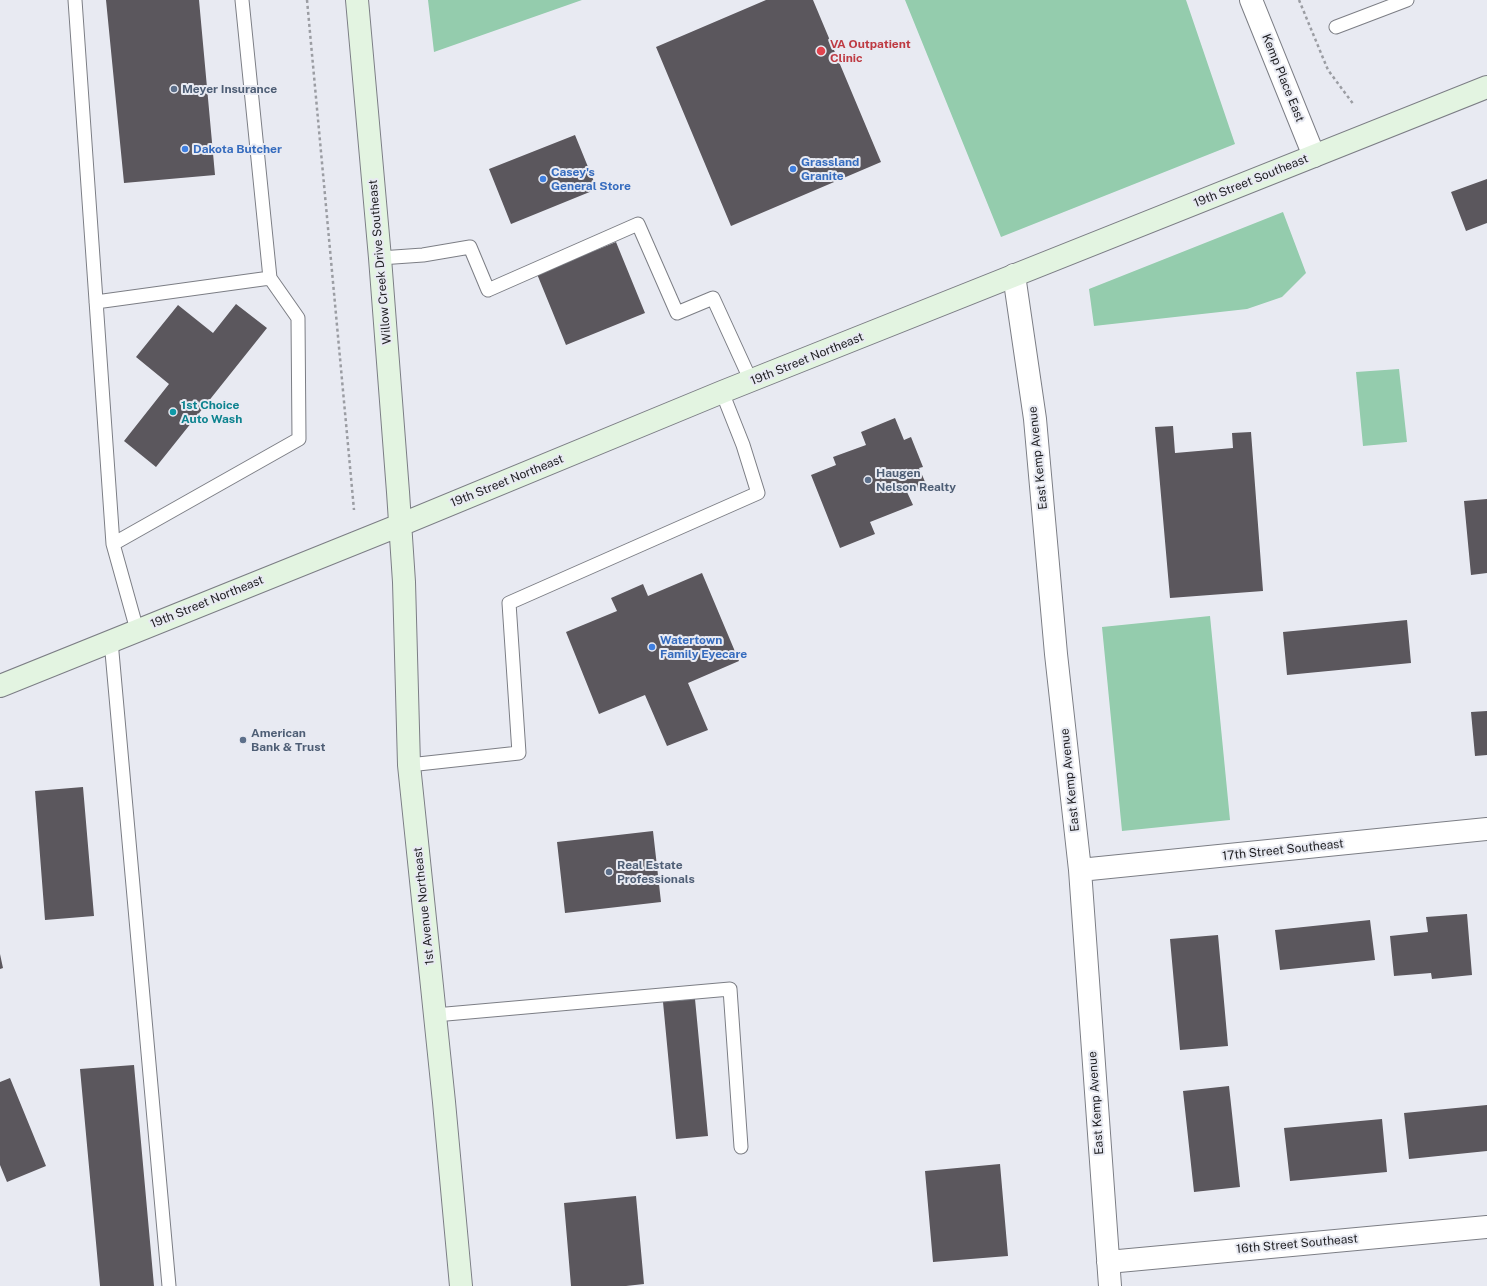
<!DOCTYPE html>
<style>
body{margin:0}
canvas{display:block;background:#e8eaf2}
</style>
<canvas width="1487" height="1286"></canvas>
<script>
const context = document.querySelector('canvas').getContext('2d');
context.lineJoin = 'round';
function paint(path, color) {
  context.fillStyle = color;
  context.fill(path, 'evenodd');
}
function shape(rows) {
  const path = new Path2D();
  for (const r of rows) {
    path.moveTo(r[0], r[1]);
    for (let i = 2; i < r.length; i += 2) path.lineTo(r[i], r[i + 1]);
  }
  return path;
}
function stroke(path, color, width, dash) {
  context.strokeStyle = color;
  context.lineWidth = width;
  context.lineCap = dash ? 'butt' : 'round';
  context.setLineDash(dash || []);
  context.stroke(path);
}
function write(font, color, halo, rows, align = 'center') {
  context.font = font + ' "Public Sans",sans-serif';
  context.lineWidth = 4;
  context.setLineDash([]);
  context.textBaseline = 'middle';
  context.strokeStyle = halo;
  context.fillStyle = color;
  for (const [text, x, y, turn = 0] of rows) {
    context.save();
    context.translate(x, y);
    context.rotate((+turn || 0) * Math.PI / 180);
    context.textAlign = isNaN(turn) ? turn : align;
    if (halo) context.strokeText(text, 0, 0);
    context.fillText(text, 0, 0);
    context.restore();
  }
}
paint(shape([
 [428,0,582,0,434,52],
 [905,0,1186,0,1235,144,1001,237],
 [1283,212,1306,273,1282,297,1247,309,1094,326,1089,289],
 [1399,369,1407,442,1363,446,1356,372],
 [1210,616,1230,820,1122,831,1102,627]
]), '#94ccad');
paint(shape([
 [106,0,199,0,215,175,124,183],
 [766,0,813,0,881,162,731,226,656,47],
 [575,135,597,189,511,224,489,169],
 [1487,179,1487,223,1466,231,1451,192],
 [616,242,645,313,566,345,537,274],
 [236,304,267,328,156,467,124,441,169,384,136,357,178,305,213,333],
 [895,418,904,440,911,437,923,467,919,468,926,484,907,492,913,505,870,522,875,534,840,548,811,475,836,465,833,457,866,445,861,432],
 [1173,426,1175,453,1233,448,1232,433,1251,432,1263,591,1170,598,1155,427],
 [1487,499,1487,573,1471,575,1464,501],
 [702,573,739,661,688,683,708,730,667,746,645,695,599,714,566,632,617,611,611,598,643,584,648,596],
 [1407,620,1411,663,1287,675,1283,632],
 [1487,711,1487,755,1475,756,1471,712],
 [83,787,94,916,45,920,35,791],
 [653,831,661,902,565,913,557,842],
 [1467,914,1472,975,1432,979,1431,973,1394,976,1390,936,1428,932,1426,917],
 [1370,920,1375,960,1280,970,1275,930],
 [1218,935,1228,1046,1180,1050,1170,939],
 [0,954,3,968,0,969],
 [695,999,708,1136,676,1139,663,1002],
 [134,1065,154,1286,100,1286,80,1069],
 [10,1078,46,1166,7,1182,0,1165,0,1082],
 [1229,1086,1240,1187,1194,1192,1183,1091],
 [1487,1105,1487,1151,1409,1159,1404,1113],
 [1382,1119,1387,1172,1290,1181,1284,1128],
 [1000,1164,1008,1256,933,1262,925,1171],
 [636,1196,644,1284,626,1286,571,1286,564,1203]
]), '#5b575d');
const lane = shape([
 [75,0,113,544,137,630],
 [1336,27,1407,0],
 [380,258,423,255,470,247,488,290,638,224,677,313,713,298,751,381],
 [96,302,270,278,242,0],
 [113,544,299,439,298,318,270,278],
 [111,641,169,1286],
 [409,765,519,753,509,603,758,493,743,445,722,392],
 [435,1015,730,989,741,1147]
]);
const street = shape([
 [1251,0,1314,156],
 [1014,275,1035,419,1056,654,1080,870,1110,1286],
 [1080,870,1487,829],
 [1108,1262,1487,1227]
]);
const secondary = shape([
 [357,0,380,258,398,492,404,582,409,765,444,1102,461,1286],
 [0,686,400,525,722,392,1487,87]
]);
stroke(lane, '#7c7e85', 15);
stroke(street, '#7c7e85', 24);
stroke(secondary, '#7c7e85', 24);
stroke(shape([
 [307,0,354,510],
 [1299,0,1328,70,1354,105]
]), '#9b9da3', 2.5, [3, 3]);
stroke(lane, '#fff', 13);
stroke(street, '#fff', 22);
stroke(secondary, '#e3f4e1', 22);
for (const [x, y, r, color] of [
 [821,51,5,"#e0444e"],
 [174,89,4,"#5c6f8a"],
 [185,149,4,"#3f7fe0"],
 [793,169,4,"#3f7fe0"],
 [543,179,4,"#3f7fe0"],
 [173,412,4,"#0f9aa8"],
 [868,480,4,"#5c6f8a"],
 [652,647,4,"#3f7fe0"],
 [243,740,4,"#5c6f8a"],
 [609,872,4,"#5c6f8a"]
]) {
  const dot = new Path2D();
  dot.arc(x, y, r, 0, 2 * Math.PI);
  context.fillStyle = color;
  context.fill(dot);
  stroke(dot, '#e8eaf2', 1.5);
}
write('bold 12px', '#be3a42', '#e8eaf2', [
 ["VA Outpatient",830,44],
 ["Clinic",830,58]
], 'left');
write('12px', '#1e1e21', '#e8eaf2', [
 ["Kemp Place East",1283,78,68],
 ["19th Street Southeast",1251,181,-22],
 ["Willow Creek Drive Southeast",380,262,-95],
 ["19th Street Northeast",807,359,-22],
 ["East Kemp Avenue",1038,458,-96],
 ["19th Street Northeast",507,481,-22],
 ["19th Street Northeast",207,602,-22],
 ["East Kemp Avenue",1070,780,-96],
 ["17th Street Southeast",1283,850,-6],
 ["1st Avenue Northeast",424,906,-96],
 ["East Kemp Avenue",1096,1103,-94],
 ["16th Street Southeast",1297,1244,-5]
]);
write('bold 12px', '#4e5e75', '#e8eaf2', [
 ["Meyer Insurance",182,89],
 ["Haugen",876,473],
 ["Nelson Realty",876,487],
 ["American",251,733],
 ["Bank & Trust",251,747],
 ["Real Estate",617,865],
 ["Professionals",617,879]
], 'left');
write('bold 12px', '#366cbe', '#e8eaf2', [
 ["Dakota Butcher",193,149],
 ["Grassland",801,162],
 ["Granite",801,176],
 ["Casey's",551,172],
 ["General Store",551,186],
 ["Watertown",660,640],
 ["Family Eyecare",660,654]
], 'left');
write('bold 12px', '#0d838f', '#e8eaf2', [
 ["1st Choice",181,405],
 ["Auto Wash",181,419]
], 'left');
</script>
